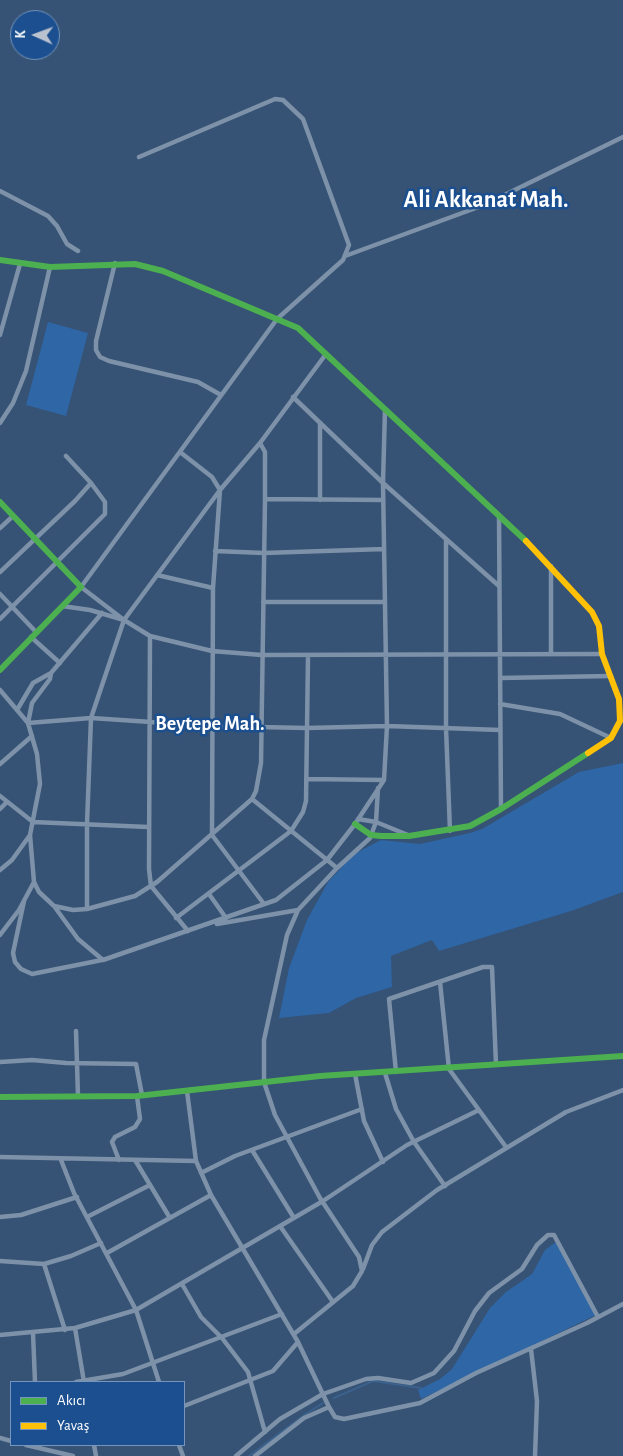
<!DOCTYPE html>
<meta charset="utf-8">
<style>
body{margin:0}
#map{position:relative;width:623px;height:1456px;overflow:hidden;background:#365274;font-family:"Alegreya Sans",sans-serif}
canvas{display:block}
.legend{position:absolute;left:10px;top:1381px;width:175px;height:65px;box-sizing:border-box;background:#1b4f8f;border:1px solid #7695bc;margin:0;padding:6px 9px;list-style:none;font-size:15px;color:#fff}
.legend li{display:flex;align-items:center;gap:10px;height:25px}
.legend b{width:25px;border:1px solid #7695bc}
.north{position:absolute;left:10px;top:10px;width:50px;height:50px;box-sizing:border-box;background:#1b4f8f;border:1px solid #7695bc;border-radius:50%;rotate:272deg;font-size:14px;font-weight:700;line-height:20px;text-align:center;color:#fff}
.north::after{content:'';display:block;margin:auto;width:18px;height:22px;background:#b9c2ce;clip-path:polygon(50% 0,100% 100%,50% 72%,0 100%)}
</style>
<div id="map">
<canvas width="623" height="1456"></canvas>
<ul class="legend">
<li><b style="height:6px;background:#4caf50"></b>Akıcı</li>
<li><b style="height:6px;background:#ffc107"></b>Yavaş</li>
</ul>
<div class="north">K</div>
</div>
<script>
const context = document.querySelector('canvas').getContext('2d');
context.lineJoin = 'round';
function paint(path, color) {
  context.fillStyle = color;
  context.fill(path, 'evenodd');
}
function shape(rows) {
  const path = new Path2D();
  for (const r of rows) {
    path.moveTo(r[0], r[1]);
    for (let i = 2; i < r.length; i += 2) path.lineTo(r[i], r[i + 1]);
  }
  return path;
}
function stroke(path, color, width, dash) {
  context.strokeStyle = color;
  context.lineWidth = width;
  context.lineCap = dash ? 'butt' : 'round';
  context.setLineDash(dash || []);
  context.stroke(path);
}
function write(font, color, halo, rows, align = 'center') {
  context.font = font + ' "Alegreya Sans",sans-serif';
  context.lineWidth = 5;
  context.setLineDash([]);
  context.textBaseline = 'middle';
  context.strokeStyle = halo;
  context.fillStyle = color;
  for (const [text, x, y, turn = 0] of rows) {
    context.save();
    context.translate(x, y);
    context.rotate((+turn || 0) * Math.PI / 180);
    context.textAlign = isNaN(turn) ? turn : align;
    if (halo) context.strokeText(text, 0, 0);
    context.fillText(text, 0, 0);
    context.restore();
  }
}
paint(shape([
 [48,322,88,333,66,416,26,405],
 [623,763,623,892,571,911,439,951,432,940,391,956,392,987,356,998,329,1013,279,1018,289,968,307,920,328,882,354,854,381,840,420,844,470,833,482,829,579,772],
 [556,1242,596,1315,421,1399,418,1390,440,1379,452,1369,490,1308,506,1292,532,1274,545,1250]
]), '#2f66a5');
stroke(shape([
 [334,1398,373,1381,421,1388],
 [249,1456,304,1415,323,1403]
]), '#3b618d', 2);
stroke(shape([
 [0,191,48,216,57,226,67,244,78,251],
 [345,256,484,205,623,137],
 [115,263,96,341,96,350,100,357,109,361,198,382,221,395],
 [0,335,20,264],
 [293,397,383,483,499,586],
 [0,423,13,403,26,371,50,267],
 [180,452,212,477,220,490,213,588,212,835,264,904],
 [265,499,383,500],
 [320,500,320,423],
 [499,515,501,809],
 [0,528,13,516],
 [446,540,446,728,450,831],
 [215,551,264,553,384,549],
 [0,572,75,501,91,483],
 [157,575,213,588],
 [0,594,36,632],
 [263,602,385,602],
 [62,606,90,610,124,620,150,636,212,651,262,655,602,654],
 [0,619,105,514,105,502,91,483,66,456],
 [124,620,81,587,277,319,343,260,349,245,303,119,283,100,275,99,139,157],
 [150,636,149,869,151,886,188,931],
 [31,637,60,663],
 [551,653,551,566],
 [51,673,50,679,32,703,28,723,91,718,211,726,307,728,387,726,500,730],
 [500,678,611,676],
 [0,690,28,723,37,754,40,784,30,835,12,860,0,870],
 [500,704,560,714,611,738],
 [17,710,33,683,51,673,102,613],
 [0,764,32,736],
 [306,779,384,780],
 [0,796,33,822,148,827],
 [252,799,337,868],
 [0,809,7,802],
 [358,819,376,822,408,835],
 [30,835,34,882,39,892,54,906,73,910,87,909,135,896,157,882,252,799,256,791,261,763,265,499,265,452,260,443],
 [209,894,226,918],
 [24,901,13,953,15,962,21,969,32,974,102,960],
 [54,906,78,939,103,960,276,900,327,860,355,824,384,780,387,726,383,483,385,409],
 [87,909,87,824,91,718,124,620,220,490,260,443,326,354],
 [176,918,291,831,303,812,306,801,308,656],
 [217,924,298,910],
 [0,935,19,910,34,882],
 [440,982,449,1069,506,1147],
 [76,1031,78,1096],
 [0,1062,32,1060,66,1063,136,1064,142,1095],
 [396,1072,389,999,483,967,492,967,496,1065],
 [385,1073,396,1109,414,1142,445,1186],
 [355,1074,364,1121,383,1162],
 [187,1091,196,1161,211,1195,298,1342,329,1407,304,1418,255,1456],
 [252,1150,294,1218],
 [0,1157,196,1161],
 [61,1160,74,1193,136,1310,159,1382],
 [119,1160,112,1142,115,1137,135,1127,140,1119,137,1096],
 [135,1160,170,1218],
 [201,1173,235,1156,362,1109],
 [0,1217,21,1215,77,1197],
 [87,1217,150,1185],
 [280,1226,333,1302],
 [107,1253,211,1195],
 [0,1261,44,1264,71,1256,101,1243],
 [44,1264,65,1330],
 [363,1269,372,1245,382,1232,437,1190,566,1112,623,1090],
 [182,1284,201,1317,222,1338,248,1372,265,1432],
 [75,1328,84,1382],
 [33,1333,35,1382],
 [294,1334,353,1286,362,1271,359,1257,320,1198,275,1115,264,1082,264,1040,287,935,298,910,337,868,370,838,376,822,378,788],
 [0,1335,75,1328,136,1310,323,1201,407,1145,479,1110],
 [531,1349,537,1401,535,1456],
 [76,1382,123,1374,282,1314],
 [184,1406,273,1371,298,1342],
 [329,1407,335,1417,344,1419,420,1403,476,1373,587,1323,623,1304],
 [0,1438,11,1441],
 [26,1445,73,1456],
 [94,1445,96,1456],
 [179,1445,183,1456],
 [236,1456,280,1419,323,1394,366,1379,378,1378,411,1383,434,1373,454,1351,475,1311,489,1293,522,1269,537,1245,548,1235,554,1235,598,1317]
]), '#7d92a8', 4.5);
stroke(shape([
 [0,260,50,267,135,264,163,271,298,328,526,541],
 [0,502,81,587,0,670],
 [355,824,371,835,381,836,409,836,470,826,501,809,588,753],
 [0,1097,137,1096,320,1076,623,1056]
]), '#4caf50', 6);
stroke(shape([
 [526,541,592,612,599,626,602,654,619,699,620,721,611,738,588,753]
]), '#ffc107', 6);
write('bold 20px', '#fff', '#1b4f8f', [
 ["Beytepe Mah.",210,724]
]);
write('bold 24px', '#fff', '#1b4f8f', [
 ["Ali Akkanat Mah.",486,200]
]);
</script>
